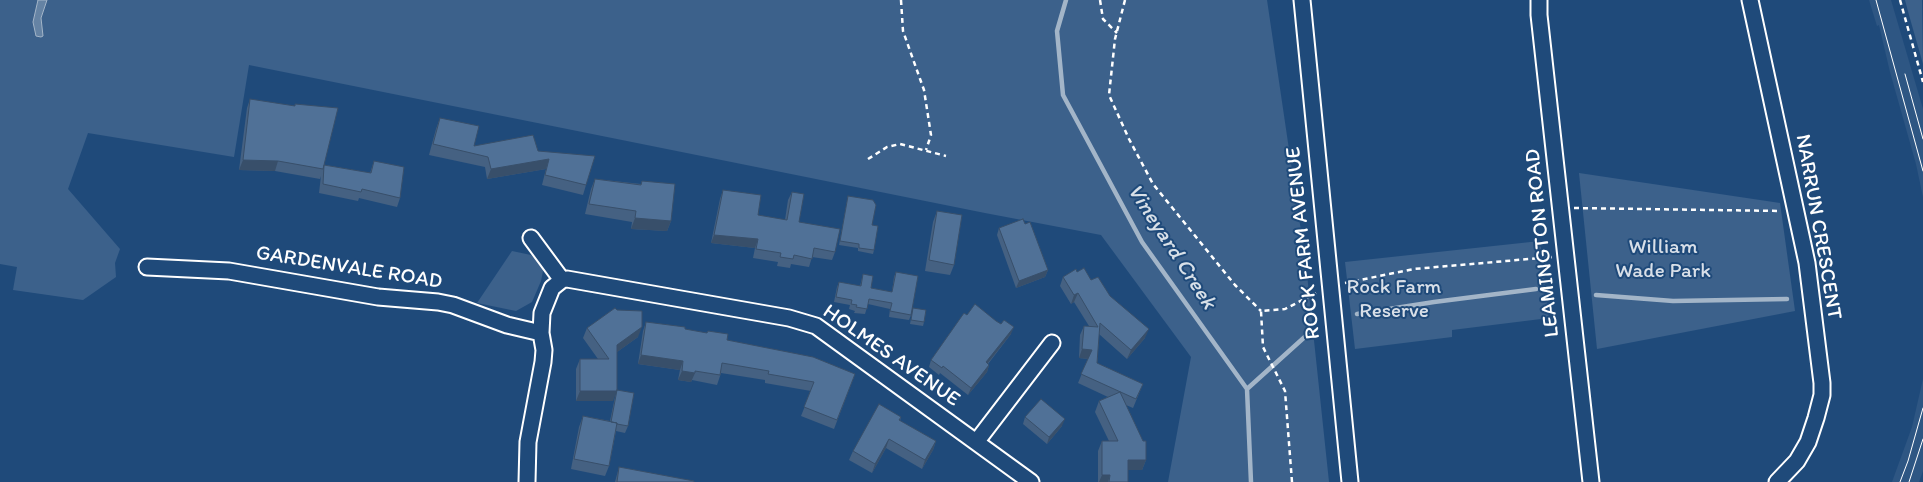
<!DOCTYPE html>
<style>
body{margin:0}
canvas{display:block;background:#1f4a7a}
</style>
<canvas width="1923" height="482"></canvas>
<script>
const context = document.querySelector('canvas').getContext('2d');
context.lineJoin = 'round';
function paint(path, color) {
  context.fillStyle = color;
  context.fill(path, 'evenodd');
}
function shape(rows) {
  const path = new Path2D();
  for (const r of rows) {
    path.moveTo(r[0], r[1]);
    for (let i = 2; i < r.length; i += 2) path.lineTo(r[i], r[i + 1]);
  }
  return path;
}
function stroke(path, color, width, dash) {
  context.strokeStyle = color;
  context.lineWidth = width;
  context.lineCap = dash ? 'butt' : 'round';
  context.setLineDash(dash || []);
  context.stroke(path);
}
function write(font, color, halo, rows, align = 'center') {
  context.font = font + ' Itim,sans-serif';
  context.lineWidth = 4;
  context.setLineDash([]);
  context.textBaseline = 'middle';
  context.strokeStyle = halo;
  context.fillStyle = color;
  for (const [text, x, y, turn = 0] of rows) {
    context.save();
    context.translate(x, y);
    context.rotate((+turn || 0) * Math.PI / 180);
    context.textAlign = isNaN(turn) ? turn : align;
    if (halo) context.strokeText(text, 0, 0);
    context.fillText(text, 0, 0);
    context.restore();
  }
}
paint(shape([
 [1869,0,1891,0,1923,109,1923,197,1916,164,1890,72,1879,25,1877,26],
 [1923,379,1923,471,1919,482,1892,482,1912,427]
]), '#2e5683');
paint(shape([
 [0,0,1267,0,1306,265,1329,482,1168,482,1191,357,1101,235,985,213,249,65,234,157,88,133,68,189,120,249,115,263,116,277,83,300,13,290,17,267,0,264],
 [1905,0,1922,0,1923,64,1909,15],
 [1579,173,1780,203,1795,311,1597,349],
 [1540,241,1549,318,1452,330,1452,337,1355,349,1345,262],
 [512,251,531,255,544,266,541,281,532,302,516,311,477,303]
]), '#3c618b');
const water = shape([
 [38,0,47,0,41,18,43,36,41,37,36,36,33,22,38,0]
]);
paint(water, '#6583a4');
stroke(water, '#a3b5c8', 1);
stroke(shape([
 [1066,0,1057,31,1063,95,1142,242,1247,389,1251,482],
 [1596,295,1673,301,1787,299],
 [1357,314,1434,302,1536,289],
 [1247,389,1308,334]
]), '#a3b5c8', 4.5);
const minor = shape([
 [1302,0,1350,482],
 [1539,0,1539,15,1591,482],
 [1750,0,1807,263,1822,383,1822,395,1816,418,1808,442,1797,461,1777,482],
 [531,238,562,280],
 [147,267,229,271,378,297,438,302,453,305,507,325,541,333],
 [977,441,1052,343],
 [527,482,528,442,543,362,544,350,541,333,542,313,552,288,562,280,567,279,789,318,816,326,1031,482]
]);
stroke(minor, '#fff', 19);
stroke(shape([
 [901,0,903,31,924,90,931,135,926,150],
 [1100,0,1103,19,1117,33],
 [1125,0,1115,39,1109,95,1129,139,1153,184,1235,285,1261,311],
 [1900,0,1923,82],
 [868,159,887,147,900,144,946,156],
 [1574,208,1781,211],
 [1345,283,1414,269,1552,257],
 [1292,482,1285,391,1263,347,1261,311,1285,309,1316,293]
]), '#fff', 2.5, [5, 4]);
stroke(minor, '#1f4a7a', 15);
stroke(shape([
 [1876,0,1923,171],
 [1905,74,1923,139],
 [1900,482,1908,461,1923,408],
 [1909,482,1923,439]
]), '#fff', 1);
paint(shape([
 [250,99,325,165,370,173,374,161,400,198,397,207,359,198,358,201,319,193,321,176,320,179,275,171,239,170,247,108],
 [440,118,474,146,538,151,586,185,583,195,542,185,546,169,487,179,485,167,429,155,436,129],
 [595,179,641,184,642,181,671,221,667,231,631,229,632,222,585,214,591,189],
 [723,190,758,215,785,220,788,200,792,192,799,222,835,252,832,260,812,257,809,267,791,264,790,268,777,266,778,262,753,258,755,248,711,243,720,199],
 [848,196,872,225,874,250,873,254,858,251,858,248,839,245],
 [937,211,954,265,950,275,925,271,933,222],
 [999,228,1048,270,1045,277,1016,288,997,235],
 [896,272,911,315,909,320,889,317,890,309,868,304,865,314,854,313,855,311,849,309,850,305,834,302,837,287,839,282,860,286,863,274,871,288,892,292,894,277],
 [1077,272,1091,280,1110,296,1145,338,1127,359,1099,334,1097,363,1143,384,1133,408,1126,405,1146,460,1142,470,1128,470,1128,482,1098,482,1098,451,1102,441,1109,441,1095,412,1099,401,1108,397,1078,383,1088,359,1079,358,1080,335,1084,326,1089,326,1074,302,1071,304,1060,286,1063,277],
 [913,308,924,322,923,326,910,324],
 [967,315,1011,334,988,364,989,365,987,372,968,395,940,373,939,375,929,367,931,360],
 [646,322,685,329,855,374,834,429,801,416,811,391,765,383,765,380,721,373,717,385,692,380,691,382,678,380,680,370,638,364,643,331],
 [587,328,638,337,617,352,613,401,576,401,576,369,580,359,598,359,583,338],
 [617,390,628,426,625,433,616,431,609,466,605,476,571,469,579,427,583,416,610,421,615,397],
 [901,417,900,421,936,441,933,450,922,469,886,448,872,473,849,460,853,451],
 [1025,417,1062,426,1047,444,1023,424],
 [619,467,694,482,615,482]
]), '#456182');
paint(shape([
 [549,159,546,169,487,179,491,169],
 [243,160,278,161,275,171,239,170],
 [635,218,671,221,667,231,631,229],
 [714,235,758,239,755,248,711,243],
 [1048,270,1045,277,1016,288,1019,281],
 [1078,293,1074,302,1071,304,1074,295],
 [642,327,638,337,613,355,617,345],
 [1014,327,1011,334,983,369,986,362],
 [1149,329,1145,338,1127,359,1131,350],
 [1082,349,1092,350,1089,359,1079,358],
 [641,355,683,361,680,370,638,364],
 [989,365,987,372,968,395,971,388],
 [682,371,695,373,691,382,678,380],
 [580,391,617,391,613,401,576,401],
 [1065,419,1062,426,1047,444,1049,437],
 [889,439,886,448,872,473,875,464],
 [936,441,933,450,922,469,925,460],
 [1128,460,1146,460,1142,470,1124,470],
 [1102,475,1110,475,1108,482,1099,482]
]), '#384f6a');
const building = shape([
 [250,99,295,106,295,104,338,108,323,169,278,161,243,160,250,99],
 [440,118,479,126,474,146,533,135,538,151,595,156,586,185,545,175,549,159,491,169,488,157,433,144,440,118],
 [374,161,404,167,400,198,362,189,361,192,323,184,324,165,371,173,374,161],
 [595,179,641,185,642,181,675,184,671,221,635,218,636,211,589,204,595,179],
 [723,190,761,195,758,215,787,220,792,192,804,194,799,222,840,229,835,252,814,248,812,259,794,255,793,259,780,257,781,253,756,249,758,239,714,235,723,190],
 [848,196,873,200,876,205,872,225,878,226,874,250,859,248,859,244,840,241,848,196],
 [937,211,962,215,954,265,929,260,937,211],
 [1023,219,1025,224,1030,222,1048,270,1019,281,999,228,1023,219],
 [1084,268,1091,280,1098,277,1110,296,1149,329,1131,350,1100,323,1097,363,1143,384,1136,399,1081,374,1092,350,1082,349,1084,326,1098,327,1078,293,1074,295,1063,277,1076,269,1077,272,1084,268],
 [896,272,918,276,911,315,890,311,892,303,869,299,867,309,856,307,857,305,851,304,852,300,836,297,839,282,861,286,863,274,873,276,871,288,892,292,896,272],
 [975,304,996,321,1001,324,1004,320,1014,327,986,362,989,365,971,388,943,366,942,368,931,360,964,313,967,315,975,304],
 [615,308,617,310,642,311,642,327,617,345,617,391,580,391,580,359,609,359,587,328,615,308],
 [913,308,926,310,924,322,911,320,913,308],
 [646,322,685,327,685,329,707,333,708,331,728,334,727,340,813,357,855,374,837,420,804,407,814,382,768,374,769,371,722,363,720,375,695,371,695,373,682,371,683,361,641,355,646,322],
 [617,390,634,393,628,426,617,424,617,423,611,422,617,390],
 [1120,392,1143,441,1146,441,1146,460,1128,460,1128,482,1109,482,1110,475,1102,475,1102,441,1118,441,1099,401,1120,392],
 [1041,399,1065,419,1049,437,1025,417,1041,399],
 [879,404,901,417,899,420,936,441,925,460,889,439,875,464,853,451,879,404],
 [583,416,617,423,609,466,574,459,583,416],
 [619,467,694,481,694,482,617,482,619,467]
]);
paint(building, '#507197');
stroke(building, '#384f6a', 1);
write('21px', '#fff', '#1f4a7a', [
 ["NARRUN CRESCENT",1818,227,80],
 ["ROCK FARM AVENUE",1304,243,-96],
 ["LEAMINGTON ROAD",1543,243,-96],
 ["GARDENVALE ROAD",349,268,9],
 ["HOLMES AVENUE",891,356,35]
]);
write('21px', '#d8dfe8', '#1f4a7a', [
 ["William",1663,248],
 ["Wade Park",1663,272],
 ["Rock Farm",1394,288],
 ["Reserve",1394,312]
]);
write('italic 22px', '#d8e0e8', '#1f4a7a', [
 ["Vineyard Creek",1171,247,57]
]);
</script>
